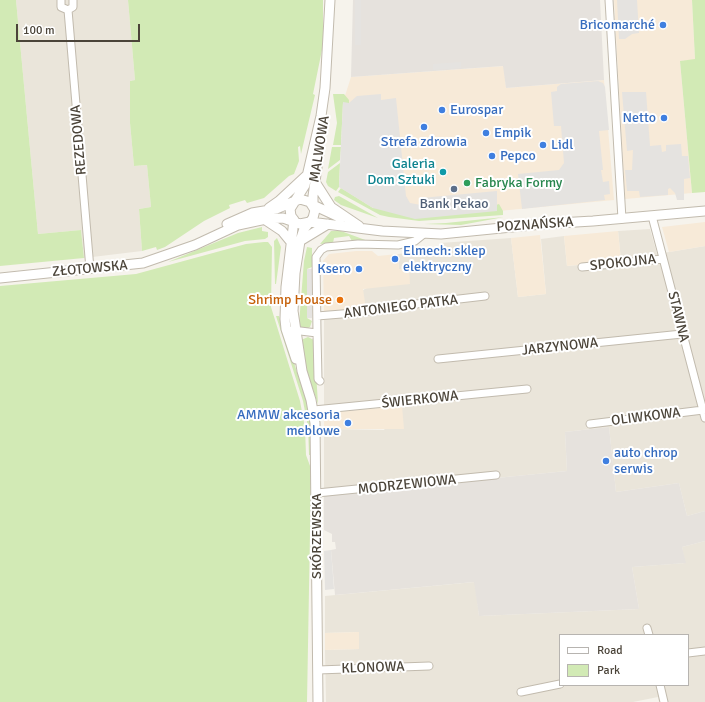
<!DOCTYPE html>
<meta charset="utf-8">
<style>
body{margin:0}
#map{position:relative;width:705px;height:702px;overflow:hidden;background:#f6f3ec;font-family:Signika,sans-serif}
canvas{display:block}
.legend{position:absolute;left:559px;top:634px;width:130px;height:52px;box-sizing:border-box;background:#fff;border:1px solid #b7b4b0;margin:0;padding:5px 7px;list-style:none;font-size:12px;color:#4b4439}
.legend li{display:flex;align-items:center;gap:8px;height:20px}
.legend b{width:20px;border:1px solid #b7b4b0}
.scale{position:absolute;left:16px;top:24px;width:124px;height:18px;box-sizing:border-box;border:2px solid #4b4439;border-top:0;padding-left:5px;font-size:12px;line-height:14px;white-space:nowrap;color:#4b4439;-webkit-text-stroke:3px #fff;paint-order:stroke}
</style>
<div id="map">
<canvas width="705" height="702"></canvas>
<ul class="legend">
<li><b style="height:5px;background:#fff"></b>Road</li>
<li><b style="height:11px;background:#d2eab5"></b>Park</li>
</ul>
<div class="scale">100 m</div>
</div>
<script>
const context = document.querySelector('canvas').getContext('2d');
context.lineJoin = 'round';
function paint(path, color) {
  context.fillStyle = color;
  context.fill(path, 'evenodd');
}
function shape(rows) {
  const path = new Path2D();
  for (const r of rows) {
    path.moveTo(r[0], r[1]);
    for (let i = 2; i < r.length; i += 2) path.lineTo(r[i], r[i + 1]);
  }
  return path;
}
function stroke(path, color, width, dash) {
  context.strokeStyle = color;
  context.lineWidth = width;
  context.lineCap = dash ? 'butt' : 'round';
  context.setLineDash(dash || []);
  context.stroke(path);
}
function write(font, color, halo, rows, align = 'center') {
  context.font = font + ' Signika,sans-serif';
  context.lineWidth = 4;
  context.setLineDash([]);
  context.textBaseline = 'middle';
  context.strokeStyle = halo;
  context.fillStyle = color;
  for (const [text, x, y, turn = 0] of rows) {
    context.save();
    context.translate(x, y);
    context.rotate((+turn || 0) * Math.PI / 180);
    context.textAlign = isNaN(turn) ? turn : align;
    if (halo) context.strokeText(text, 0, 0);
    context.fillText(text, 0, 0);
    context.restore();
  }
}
paint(shape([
 [16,0,128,0,135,80,130,81,130,123,134,166,147,165,151,207,139,209,142,251,84,258,81,230,38,234],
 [650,229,657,254,705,246,705,511,687,516,679,483,616,492,609,427,565,432,567,471,324,495,324,429,384,430,401,406,324,413,324,313,399,269,398,254,441,250,440,243,511,238,518,297,546,294,541,239,564,236,567,266,621,261,618,231],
 [705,541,705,702,659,702,658,697,633,702,326,702,325,650,359,649,359,632,325,633,325,596,475,582,479,616,639,609,632,567,685,563,682,547],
 [560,635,688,635,688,685,560,685]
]), '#eae5da');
paint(shape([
 [614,0,692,0,695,60,680,61,692,193,625,199],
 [504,66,506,88,604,80,614,200,415,219,373,208,340,188,343,102,351,77],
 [705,222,705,246,669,252,662,227],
 [618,231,621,261,567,266,564,236],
 [540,235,546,294,518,297,511,238],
 [356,251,372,251,378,256,398,254,399,269,409,268,410,284,363,289,366,309,324,313,323,261,329,254],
 [402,406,404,429,324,429,324,413],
 [359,632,359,649,325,650,325,633]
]), '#f7ead8');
paint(shape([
 [353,0,600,0,604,80,506,88,503,66,351,77],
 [609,427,616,492,679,483,687,516,705,511,705,541,682,547,686,563,632,567,639,609,479,616,474,582,335,595,331,550,336,549,335,542,332,542,332,534,324,530,324,495,567,471,565,432]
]), '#e6e2dd');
paint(shape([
 [0,0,16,0,38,234,81,230,84,258,0,266],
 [128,0,323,0,323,45,313,94,315,95,301,154,300,146,298,147,299,161,294,174,289,176,264,198,247,203,245,200,229,205,230,208,204,221,165,247,157,250,156,247,142,251,139,209,151,207,147,165,134,166,130,123,130,81,135,80],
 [692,0,705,0,705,192,692,193,680,61,695,59],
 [333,94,344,94,349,100,349,103,343,103,341,145,333,145,337,123],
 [332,147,341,147,340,160,328,169],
 [340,163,339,187,336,191,328,186,326,182,328,172],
 [341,188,373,208,497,211,496,205,499,204,503,211,503,215,419,221,389,217,380,215,338,192],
 [339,196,378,218,341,205,334,200,335,197],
 [504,217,461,225,424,224,446,223],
 [262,227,262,231,268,232,268,237,265,239,245,241,168,262,238,233],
 [331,231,341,231,368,241,352,241,349,236,334,238,333,243,320,244],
 [277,238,281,247,276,284,275,284,274,241],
 [264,242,268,242,272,247,271,307,300,401,305,428,306,455,313,474,311,475,307,702,0,702,0,286,136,274,246,244],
 [307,247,312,248,312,267,307,269,307,318,312,321,310,327,306,329,301,327,299,324,304,261],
 [276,316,279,316,306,400,311,427,311,455,309,455,308,427,303,401],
 [308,337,314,340,318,404,305,366,301,340]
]), '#d2eab5');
paint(shape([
 [355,0,361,0,361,45,355,45],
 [617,0,637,0,639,33,632,34,625,39,619,39],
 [461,62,461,68,433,70,433,64],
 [598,81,603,83,605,87,609,130,599,131,603,170,601,170,603,182,609,181,610,194,604,195,605,200,522,209,518,174,559,170,564,163,561,126,554,126,551,92,557,91,557,87,561,84],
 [622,92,646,92,650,146,661,145,662,152,666,151,666,145,681,144,682,156,688,156,690,178,684,179,684,200,677,200,675,193,670,188,668,189,668,195,640,197,639,191,627,191,625,170,632,170,633,150,627,151],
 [381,94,381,100,396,98,406,196,410,203,421,205,421,198,497,191,497,211,415,219,373,208,339,187,343,102,349,103,357,96],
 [307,269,312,269,312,318,307,318],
 [331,550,334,589,325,590,324,551]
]), '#e5e3e0');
const minor = shape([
 [61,0,61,7,68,10,73,7,73,0],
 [609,0,622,219],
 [68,10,90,269],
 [652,216,705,418],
 [582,267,663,259],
 [317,316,366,312,373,309,485,296],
 [292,330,317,333,318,379,320,381],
 [317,333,316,257,321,250,326,247,358,244,398,245,415,241,425,233],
 [438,359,682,334],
 [314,410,527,389],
 [590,424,703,410],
 [317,493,496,475],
 [647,628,649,635],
 [688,653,705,651],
 [318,670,429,666],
 [660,685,664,702],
 [521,692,560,684]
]);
const tertiary = shape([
 [315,182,331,207,359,226],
 [313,205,313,196,319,153],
 [313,205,341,218],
 [269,208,279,201,307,175],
 [264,219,282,231,291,242],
 [294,220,291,216,290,209,305,185,321,116,325,88,330,0],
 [294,220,286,287,285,319,286,329,296,359],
 [227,224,252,213,276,209,300,199,310,202,315,210,313,218,304,229,300,241,295,273,293,311,302,371,311,400,315,423,318,702],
 [300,241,328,224],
 [0,278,143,263,195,245,238,225,266,219,283,218,300,224,310,222,382,231,441,234,542,224,593,221,705,211]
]);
stroke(minor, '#c2bbae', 9);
stroke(tertiary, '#c2bbae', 11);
stroke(minor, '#fff', 7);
stroke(tertiary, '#fff', 9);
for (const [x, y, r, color] of [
 [663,25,4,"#3f7fe0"],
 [442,110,4,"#3f7fe0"],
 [664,118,4,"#3f7fe0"],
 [424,127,4,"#3f7fe0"],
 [486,133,4,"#3f7fe0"],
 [543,145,4,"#3f7fe0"],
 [492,156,4,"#3f7fe0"],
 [443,172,4,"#0f9aa8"],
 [467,183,4,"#2e9e5b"],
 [454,189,4,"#5c6f8a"],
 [395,259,4,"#3f7fe0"],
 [359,269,4,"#3f7fe0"],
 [340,300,4,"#e8710a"],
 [348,423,4,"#3f7fe0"],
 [606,461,4,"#3f7fe0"]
]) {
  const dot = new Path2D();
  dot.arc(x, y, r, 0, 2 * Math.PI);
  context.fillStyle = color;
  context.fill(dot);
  stroke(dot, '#fff', 1.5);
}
write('14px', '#366cbe', '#fff', [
 ["Bricomarché",655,25,"right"],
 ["Eurospar",450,110],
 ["Netto",656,118,"right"],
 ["Empik",494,133],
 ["Strefa zdrowia",424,142,"center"],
 ["Lidl",551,145],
 ["Pepco",500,156],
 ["Elmech: sklep",403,251],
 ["elektryczny",403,267],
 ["Ksero",351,269,"right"],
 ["AMMW akcesoria",340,415,"right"],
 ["meblowe",340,431,"right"],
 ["auto chrop",614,453],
 ["serwis",614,469]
], 'left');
write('14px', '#4b4439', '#fff', [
 ["REZEDOWA",79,140,-95],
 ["MALWOWA",320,149,-81],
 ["POZNAŃSKA",535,225,-4],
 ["SPOKOJNA",623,263,-6],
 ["ZŁOTOWSKA",90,269,-5],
 ["ANTONIEGO PATKA",401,307,-7],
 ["STAWNA",678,317,76],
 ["JARZYNOWA",560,347,-6],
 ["ŚWIERKOWA",420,400,-6],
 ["OLIWKOWA",646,417,-7],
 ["MODRZEWIOWA",407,485,-6],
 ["SKÓRZEWSKA",317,536,-90],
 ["KLONOWA",373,668,-2]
]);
write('14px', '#0d838f', '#fff', [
 ["Galeria",435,164],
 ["Dom Sztuki",435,180]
], 'right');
write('14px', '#27864d', '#fff', [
 ["Fabryka Formy",475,183]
], 'left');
write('14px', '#4e5e75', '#fff', [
 ["Bank Pekao",454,204]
]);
write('14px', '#c56008', '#fff', [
 ["Shrimp House",332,300]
], 'right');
</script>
